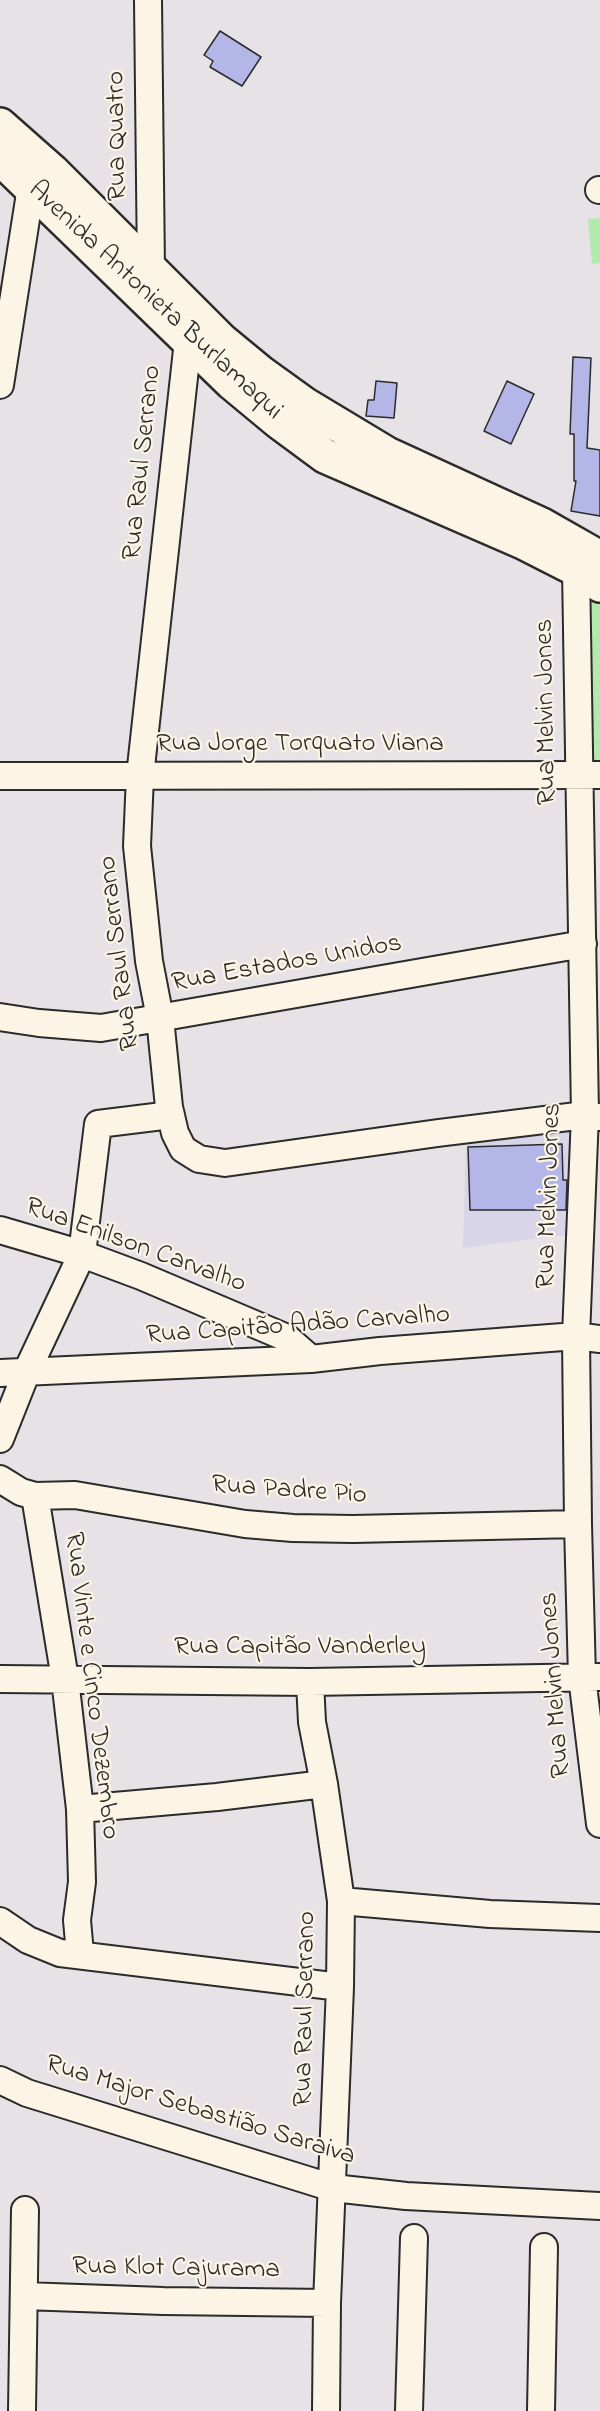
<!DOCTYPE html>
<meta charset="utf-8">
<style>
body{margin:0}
canvas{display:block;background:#e6e2e6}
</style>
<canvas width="600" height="2411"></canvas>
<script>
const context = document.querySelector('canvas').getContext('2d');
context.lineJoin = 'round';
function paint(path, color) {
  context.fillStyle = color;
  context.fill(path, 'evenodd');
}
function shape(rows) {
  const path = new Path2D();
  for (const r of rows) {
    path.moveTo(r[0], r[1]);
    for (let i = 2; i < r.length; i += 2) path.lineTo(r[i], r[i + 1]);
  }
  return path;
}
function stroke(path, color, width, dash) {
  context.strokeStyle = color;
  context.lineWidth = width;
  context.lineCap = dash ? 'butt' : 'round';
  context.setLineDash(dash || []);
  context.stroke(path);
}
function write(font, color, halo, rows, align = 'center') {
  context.font = font + ' "Indie Flower",sans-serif';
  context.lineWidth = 4.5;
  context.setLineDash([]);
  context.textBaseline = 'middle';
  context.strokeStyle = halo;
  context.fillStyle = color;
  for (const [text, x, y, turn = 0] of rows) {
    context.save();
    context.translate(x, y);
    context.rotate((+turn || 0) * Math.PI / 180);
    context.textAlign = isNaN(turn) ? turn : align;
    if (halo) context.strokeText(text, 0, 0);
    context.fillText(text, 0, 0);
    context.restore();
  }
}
paint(shape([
 [576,1125,571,1234,463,1248,466,1143]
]), '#d7d5e7');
paint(shape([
 [600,218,600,263,592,264,588,219],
 [597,590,600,592,600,765,587,765,585,603]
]), '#b2e9ac');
const building = shape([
 [220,31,261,57,242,86,210,67,213,61,204,55,220,31],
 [573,357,591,358,587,448,600,450,600,516,571,511,576,481,574,481,574,434,570,434,573,357],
 [376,381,397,383,394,418,366,416,368,400,374,400,376,381],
 [507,381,534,394,511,444,484,431,507,381],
 [562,1144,563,1180,567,1180,566,1210,470,1210,468,1147,562,1144]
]);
paint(building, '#b4b6e8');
stroke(building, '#2b2b2b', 1.5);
const minor = shape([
 [148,0,151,270],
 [599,190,600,190],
 [188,341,140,776,137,846,149,961,160,1018,169,1107,175,1133,183,1149,199,1159,225,1163,438,1133,585,1115,600,1117],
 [0,385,31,187],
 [576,569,585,1115,576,1336,578,1524,582,1677,600,1824],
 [0,776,600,775],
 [0,1017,39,1023,101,1028,583,944],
 [0,1230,82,1254,141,1276,287,1338,311,1359],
 [0,1373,311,1359,380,1351,576,1336,600,1339],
 [0,1439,27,1371,82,1254,98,1124,171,1115],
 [0,1479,21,1492,35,1496,75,1495,245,1524,293,1528,353,1529,578,1524],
 [35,1496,65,1679,80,1809,82,1882,77,1920,80,1954],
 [0,1679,310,1682,600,1677],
 [310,1682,312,1722,324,1784,341,1901,340,1987,327,2303,326,2411],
 [80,1809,217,1797,324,1784],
 [341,1901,490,1914,600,1918],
 [0,1921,28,1940,60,1953,340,1987],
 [0,2080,27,2093,333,2188,406,2196,600,2206],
 [24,2296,163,2301,327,2303],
 [22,2411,25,2210],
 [409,2411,414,2238],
 [541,2411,544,2247]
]);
const major = shape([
 [0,125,52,171,221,340,261,373,304,404,387,454,542,525,600,558],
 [0,158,232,383,279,422,325,456,523,542,576,569,600,585]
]);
stroke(minor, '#2b2b2b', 30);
stroke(major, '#2b2b2b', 38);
stroke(minor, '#fcf5e5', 26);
stroke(major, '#fcf5e5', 33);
write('27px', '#2b2b2b', '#fcf5e5', [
 ["Rua Quatro",119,136,-91],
 ["Avenida Antonieta Burlamaqui",154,302,43],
 ["Rua Raul Serrano",144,463,-84],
 ["Rua Melvin Jones",548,712,-91],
 ["Rua Jorge Torquato Viana",300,746],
 ["Rua Raul Serrano",121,953,-97],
 ["Rua Estados Unidos",287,965,-10],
 ["Rua Melvin Jones",551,1196,-88],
 ["Rua Enilson Carvalho",135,1247,20],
 ["Rua Capitão Adão Carvalho",298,1327,-4],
 ["Rua Padre Pio",289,1492,4],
 ["Rua Capitão Vanderley",300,1649],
 ["Rua Melvin Jones",557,1685,-94],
 ["Rua Vinte e Cinco Dezembro",90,1686,83],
 ["Rua Raul Serrano",307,2009,-89],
 ["Rua Major Sebastião Saraiva",200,2112,17],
 ["Rua Klot Cajurama",176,2270,1]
]);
</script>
